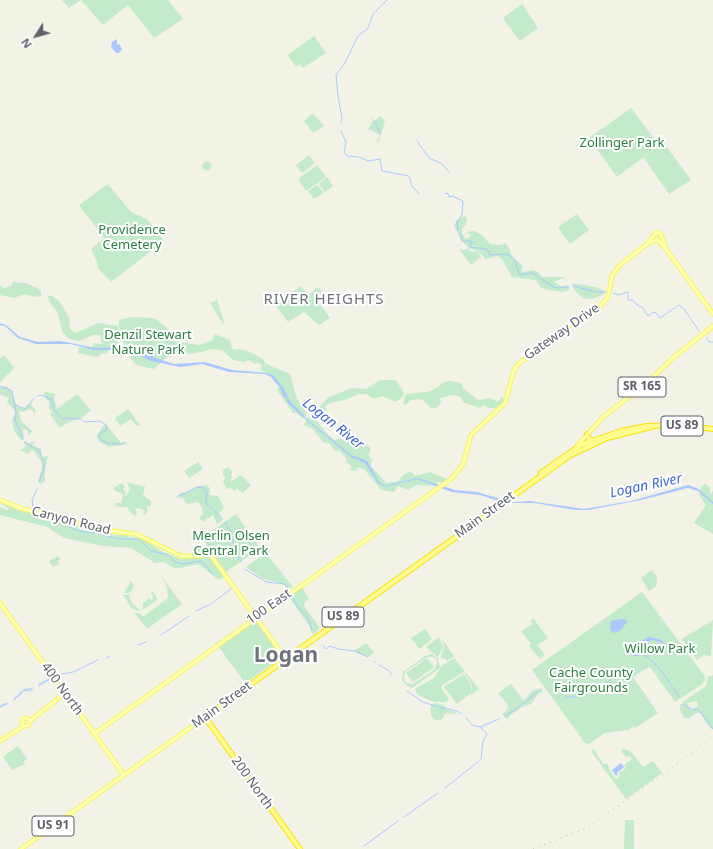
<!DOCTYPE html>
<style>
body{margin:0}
#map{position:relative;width:713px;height:849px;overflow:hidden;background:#f2f2e7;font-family:"Noto Sans",sans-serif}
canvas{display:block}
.north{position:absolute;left:16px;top:16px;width:40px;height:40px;-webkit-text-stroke:3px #fff;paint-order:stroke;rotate:233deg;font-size:11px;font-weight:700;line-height:16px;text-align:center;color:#5e6169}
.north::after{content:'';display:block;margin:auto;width:14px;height:18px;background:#5e6169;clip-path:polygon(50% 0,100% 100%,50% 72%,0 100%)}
</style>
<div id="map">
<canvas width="713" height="849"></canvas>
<div class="north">N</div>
</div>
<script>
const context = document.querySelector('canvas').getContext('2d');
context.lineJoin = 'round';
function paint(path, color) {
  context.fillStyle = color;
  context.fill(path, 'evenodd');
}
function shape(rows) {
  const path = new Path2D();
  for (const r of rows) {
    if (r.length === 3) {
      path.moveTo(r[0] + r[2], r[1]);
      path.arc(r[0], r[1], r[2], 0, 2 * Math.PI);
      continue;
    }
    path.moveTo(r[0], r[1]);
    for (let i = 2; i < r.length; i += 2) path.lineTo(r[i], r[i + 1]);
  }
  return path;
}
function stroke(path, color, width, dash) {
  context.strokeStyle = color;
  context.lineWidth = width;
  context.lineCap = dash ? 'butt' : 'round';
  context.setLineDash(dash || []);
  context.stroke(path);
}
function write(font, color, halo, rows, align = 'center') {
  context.font = font + ' "Noto Sans",sans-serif';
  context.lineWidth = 4;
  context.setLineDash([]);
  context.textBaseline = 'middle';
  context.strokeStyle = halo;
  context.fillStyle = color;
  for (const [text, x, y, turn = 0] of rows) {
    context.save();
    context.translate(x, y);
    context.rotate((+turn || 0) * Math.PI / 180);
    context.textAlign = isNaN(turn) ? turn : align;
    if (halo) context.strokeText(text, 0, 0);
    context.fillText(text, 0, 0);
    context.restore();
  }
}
paint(shape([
 [62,0,168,0,183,19,154,38,128,5,103,25,81,0,69,8],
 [522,4,538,28,520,41,503,18],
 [314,36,326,53,303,68,300,64,296,67,288,55],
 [631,108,659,145,663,142,691,180,669,194,644,158,656,148,617,177,591,141,590,137],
 [313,113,324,126,313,133,304,121],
 [369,113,374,121,381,116,385,122,378,143,376,142,380,135,368,129,373,121],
 [309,155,315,163,302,173,296,165],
 [207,166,4.5],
 [317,165,326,177,306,191,298,179],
 [327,177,333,186,325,192,319,184],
 [108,184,131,212,147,219,164,241,111,282,98,268,97,262,91,249,104,238,79,205],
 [317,185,324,193,314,199,308,191],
 [577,214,589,230,570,244,558,227],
 [465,216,467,218,466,224,462,229,462,233,466,239,470,237,471,234,472,235,466,232,474,231,482,235,490,244,500,245,506,243,513,257,523,266,521,272,533,270,538,272,542,277,566,277,554,282,561,286,568,285,570,290,563,292,544,289,540,287,536,280,512,277,502,259,497,256,486,259,478,251,469,248,462,241,454,225,458,219],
 [468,248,472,252,477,251,481,257,471,265,459,249,464,250],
 [13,282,25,283,37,288,41,291,41,296,35,297,25,294,14,298,0,295,0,285,4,288,11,286],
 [572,283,596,287,604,291,604,294,592,299,583,298,574,290],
 [301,286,308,295,318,287,322,292,315,297,330,318,319,325,304,312,288,322,276,306,277,303],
 [48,296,53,296,60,302,69,318,70,329,76,333,98,323,118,326,119,332,116,338,119,346,111,348,106,354,102,353,98,357,78,353,79,347,92,348,93,343,102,344,100,335,93,335,79,341,69,339,62,331,58,313,49,301],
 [217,300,224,322,224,325,210,303],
 [132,317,153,318,157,320,174,334,174,341,199,345,213,340,214,334,230,340,232,348,236,350,239,349,250,352,263,359,265,363,273,367,290,374,297,399,307,414,303,419,297,413,293,413,277,390,280,385,273,375,261,371,262,365,257,362,255,364,249,360,244,362,233,360,222,350,211,349,202,352,187,354,172,352,154,369,136,365,124,349,124,343,119,327,119,320],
 [4,355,14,368,0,382,0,358],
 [380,380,396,380,404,393,403,396,396,402,382,396,374,399,366,394,359,394,345,400,331,403,324,407,327,408,326,411,322,410,323,408,320,410,318,408,329,397,352,388,366,389],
 [450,381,461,383,464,389,478,400,491,398,497,402,502,397,505,401,495,408,489,408,484,405,480,408,463,402,461,397,453,395,440,398,441,402,437,407,432,409,422,399,411,400,405,405,403,403,406,394,427,392,437,388,444,382],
 [6,386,12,391,16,404,24,409,28,404,31,404,36,411,33,413,33,410,29,409,24,412,19,411,21,421,32,431,28,436,28,431,23,429,24,439,21,440,14,431,12,419,15,414,14,409,7,403,9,398,0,394,0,387],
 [46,392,56,394,54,398,57,409,77,394,91,410,81,418,67,423,60,428,50,414,52,412,49,408,49,401,46,399,44,393],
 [128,409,140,425,137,426,131,419,120,426,115,418],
 [315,413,318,413,315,418,317,421,328,435,335,440,339,438,348,441,352,447,354,448,356,443,369,446,371,450,368,455,372,460,371,466,386,483,399,481,402,476,411,471,415,476,430,472,447,479,444,482,438,482,437,486,416,485,408,490,398,486,394,492,381,490,365,470,358,467,356,471,351,470,351,466,347,463,346,458,341,452,334,450,330,444,323,442,313,429,304,425,307,418],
 [105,423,121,443,125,441,127,444,109,447,100,442,96,437],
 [25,441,27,443,35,442,32,445,41,449,42,457,48,456,45,470,45,481,40,484,38,480,42,469,42,463,34,451,31,450,28,454,20,450,26,446,23,442],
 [198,462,203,469,189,478,184,471],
 [228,467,232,471,231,482,241,475,251,485,243,493,236,488,235,492,231,488,227,489,223,481,226,477,223,476,223,470],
 [127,482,141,486,145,486,143,495,151,501,151,506,147,506,148,510,146,514,143,515,144,510,138,508,135,509,137,513,135,516,129,511,128,507,117,507,114,503,121,503,123,497,122,493,115,491,113,488,122,483,125,487,123,489,126,492,124,496,126,496,130,489],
 [706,484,710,488,710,494,713,491,713,534,694,523,706,505,699,495,701,487],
 [206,485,210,488,209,495,218,496,224,508,219,513,219,515,224,519,217,524,213,515,203,522,199,518,203,514,202,507,198,502,187,504,183,498,176,497,181,492,186,493,198,486],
 [0,503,21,511,61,518,67,520,72,527,77,525,115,535,127,535,129,537,144,539,159,550,180,559,195,557,193,548,199,543,224,576,219,580,198,564,180,568,174,568,164,562,155,563,131,548,103,546,64,538,47,527,0,515,0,507,6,510,9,509],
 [236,514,260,548,226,572,202,538],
 [266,553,293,587,289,589,284,584,263,579,246,567],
 [58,556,60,559,58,561,59,564,53,567,49,561],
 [651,570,657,577,656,586,649,591,641,578],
 [161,576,182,604,147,629,134,612,141,614,143,617,168,598,167,587],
 [131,581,134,585,132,590,129,593,124,593],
 [301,586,309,599,305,602,304,606,320,628,314,634,312,633,308,624,289,597],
 [151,589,158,599,143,610,142,608,143,606,143,603,149,598,151,600,153,599],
 [642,592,704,675,705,680,701,685,675,702,650,667,640,672,633,677,658,713,635,728,633,727,628,730,605,733,589,744,585,743,532,670],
 [123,594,129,595,132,603,141,611,132,609],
 [533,618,548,638,537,645,545,655,540,659,529,646,531,644,521,631,533,624,530,621],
 [255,620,282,657,245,683,219,647],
 [713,620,711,656,704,655,697,660,682,639],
 [425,629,432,639,419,649,411,638],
 [439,637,443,647,438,657,427,648,427,646],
 [442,639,454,656,447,661,445,658,442,659,441,656,444,647],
 [366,643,374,653,368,657,357,653,355,650],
 [432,654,438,658,440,668,412,688,406,685,402,680,403,672,425,656],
 [427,657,433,657,436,659,437,663,435,669,413,684,406,683,404,678,405,672],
 [427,658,434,667,413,682,406,673],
 [454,658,479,689,471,695,472,685,464,672,442,685,441,688,449,700,446,702,434,702,418,695,415,689,434,678,442,666],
 [464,674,471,685,471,693,457,704,444,687],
 [713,675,713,729,711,729,700,713,696,713,689,718,684,718,680,709,680,705,684,701,706,686,708,677],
 [697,701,698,706,691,710,687,703],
 [511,684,524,701,532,691,539,689,541,688,543,692,538,694,531,704,522,707,506,719,502,714,507,710,508,705,498,693],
 [434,703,444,705,448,710,456,712,457,714,446,713,441,720,435,720,431,716,431,705],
 [18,746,27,759,23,762,25,764,12,770,3,757],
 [623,748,631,752,643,767,653,761,662,773,626,799,591,751,594,749,603,764,608,764,609,769,616,779,620,776,619,773,626,768,624,765,632,759,630,756,627,757,621,752],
 [625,820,634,820,634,849,624,849]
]), '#c3eacb');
paint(shape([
 [117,39,117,45,119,44,122,49,119,53,116,53,111,47,112,42],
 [0,323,6,325,20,337,38,342,60,341,96,348,119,347,129,349,174,364,205,362,232,370,268,373,273,375,284,389,290,401,308,420,351,455,367,461,379,482,385,486,417,478,455,490,477,492,501,499,498,501,480,495,452,492,417,479,385,487,378,483,365,463,351,457,303,417,287,402,287,398,283,396,281,389,271,377,265,374,229,372,202,364,180,367,151,361,135,353,122,350,95,350,70,344,36,344,18,338,5,326,0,325],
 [688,485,697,488,713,502,713,504,698,491,688,488,641,500,588,510,575,510,535,503,506,503,529,501,584,509,631,501],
 [620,619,624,619,627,622,620,631,613,633,610,629,611,621],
 [648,637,659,639,666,644,665,656,665,644,653,640,643,643,640,646,641,653,637,657,630,654,630,651,636,644],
 [621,763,624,767,617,773,618,775,616,776,612,770]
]), '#aac8ff');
stroke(shape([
 [375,122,380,133],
 [341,123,342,118,338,96,336,75,345,63,358,36,368,28,373,14,387,0],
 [341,131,346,142,344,152,347,156,359,157,368,161,380,159,382,171,409,176,412,186,419,194],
 [417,141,429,158,442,164,449,172],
 [445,194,448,193,449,197,452,196,463,201,462,215,457,222,458,230],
 [460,234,462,241,465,242,468,240,473,242,470,244,470,247,487,249,490,255,506,254,510,256,515,261,520,275,533,273,555,288,569,287],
 [573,286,596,292,605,292],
 [613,293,618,295,628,292,628,300,633,300,636,304,643,308,648,316,653,312,656,313,660,318,679,305,684,309,699,331],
 [707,338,709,342,713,342],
 [0,386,12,391,16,413,15,419,23,439],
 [38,396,41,395,51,399,54,410,62,418,81,419,84,422,100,421,106,425,107,430,100,433,99,435,101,440,107,443,123,444],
 [15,405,26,409,34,398],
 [25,442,39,451,44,462,43,471,39,482],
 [37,489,32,500,33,507,37,510,55,513],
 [179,496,197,487,204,488,207,493,206,500,207,504,221,517],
 [61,519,69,527,78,531,97,533,118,539,138,539,151,551,169,555,174,561,181,564,201,561,213,574],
 [225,522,231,532,235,550,241,562],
 [245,569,266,582,285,584,288,588],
 [292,596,297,606,308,618,312,629],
 [196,611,211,604,231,589],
 [161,635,189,616],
 [138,645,146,642],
 [323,646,326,649,330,646,338,649,355,651,368,657],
 [640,653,649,658,660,669,679,697],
 [106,658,110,656],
 [374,662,375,662],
 [379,665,388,670,392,675],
 [57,675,73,672,98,660],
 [39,684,49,679],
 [39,686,50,679],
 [407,691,423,702,438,707,457,711,462,714],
 [566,697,574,697,598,688,607,683,616,674],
 [14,699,23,690,32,688],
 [14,700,24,691,33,690],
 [683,704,691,709,699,710,713,729],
 [0,706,7,703],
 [0,707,7,704],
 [505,716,519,707,540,690],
 [466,718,472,725,480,727,499,719],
 [480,727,487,734,483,741,481,759],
 [445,788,479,761],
 [404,817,438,793],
 [364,846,398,821]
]), '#aac8ff', 1);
const major = shape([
 [658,240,666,249],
 [648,243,656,232,661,234,666,249,713,314],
 [577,446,604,416,646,384,674,357,713,326],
 [0,500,23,509,60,516,96,529,136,534,181,556,200,556,209,553,286,659],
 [0,603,124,775],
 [26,722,4],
 [30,721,65,693],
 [94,734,451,479,463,465,471,435,505,403,513,373,517,365,565,328,582,320,597,310,608,297,612,276,619,266,647,244,656,240],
 [0,741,24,726],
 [21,849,205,717]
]);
const highway = shape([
 [587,434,589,439,592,440],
 [571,455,607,438,651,427],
 [541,473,581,445,621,431,647,426,682,425,713,429],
 [300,849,205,717,569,456,575,449]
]);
stroke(major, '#fcf256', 5);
stroke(highway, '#f9e100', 6);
stroke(major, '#fbffaf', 3);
stroke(highway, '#fffb91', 4);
stroke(shape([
 [533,849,587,828,684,759,713,735]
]), '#bababc', 1, [1, 5]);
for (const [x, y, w] of [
 [642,387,48],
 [682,426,42],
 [343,617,42],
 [53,826,42]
]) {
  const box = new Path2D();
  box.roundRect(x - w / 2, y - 10, w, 20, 3);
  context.fillStyle = '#fff';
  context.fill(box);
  stroke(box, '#5e6169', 1);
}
write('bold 12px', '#5e6169', null, [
 ["SR 165",642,387],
 ["US 89",682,426],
 ["US 89",343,617],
 ["US 91",53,826]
]);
write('13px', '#2d8043', '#fff', [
 ["Zollinger Park",622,143],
 ["Providence",132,230],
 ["Cemetery",132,245],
 ["Denzil Stewart",148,335],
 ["Nature Park",148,350],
 ["Merlin Olsen",231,536],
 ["Central Park",231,551],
 ["Willow Park",660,649],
 ["Cache County",591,673],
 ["Fairgrounds",591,688]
]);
write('13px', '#5e6169', '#fff', [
 ["Gateway Drive",562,332,-35],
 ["Main Street",485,515,-36],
 ["Canyon Road",71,521,14],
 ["100 East",269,607,-35],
 ["400 North",62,689,54],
 ["Main Street",222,705,-36],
 ["200 North",252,783,54]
]);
write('italic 14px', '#4167ce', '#fff', [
 ["Logan River",333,424,38],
 ["Logan River",646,486,-12]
]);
context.letterSpacing = '1px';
write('15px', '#6f737b', '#fff', [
 ["RIVER HEIGHTS",324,300]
]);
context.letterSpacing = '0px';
write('bold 21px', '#6f737b', '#fff', [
 ["Logan",286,656]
]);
</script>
